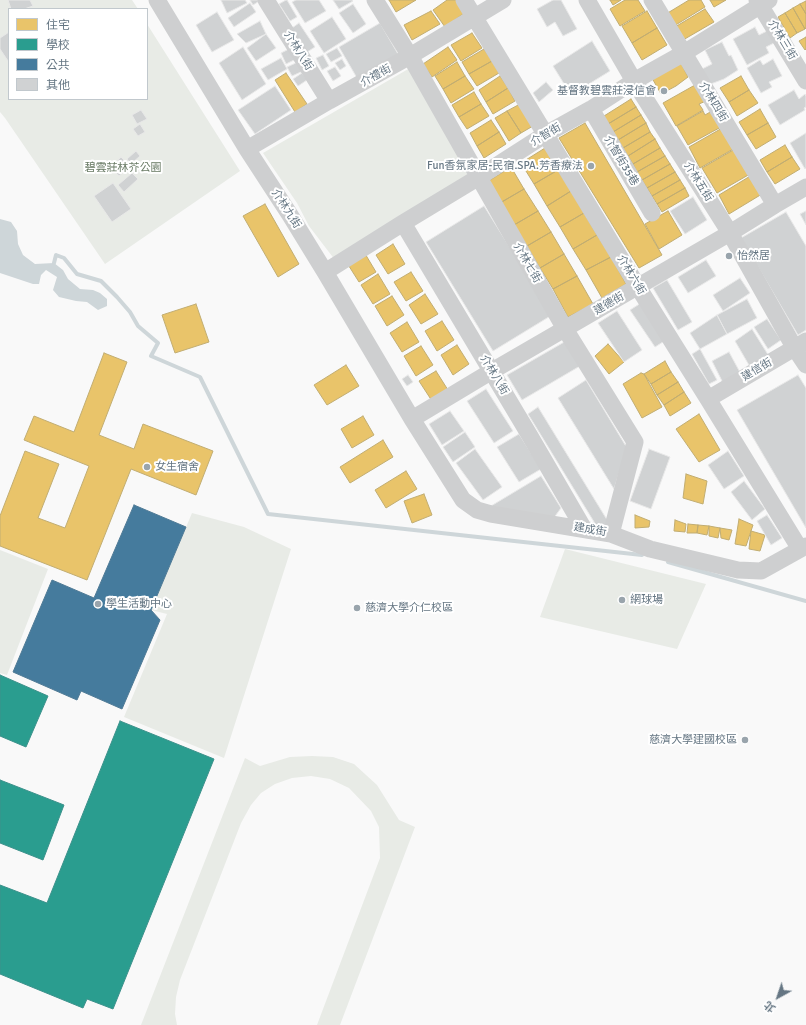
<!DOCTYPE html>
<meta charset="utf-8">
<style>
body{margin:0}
#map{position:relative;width:806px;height:1025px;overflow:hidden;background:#f9f9f9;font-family:Signika,"Noto Sans TC",sans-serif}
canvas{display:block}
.legend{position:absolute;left:8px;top:8px;width:140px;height:92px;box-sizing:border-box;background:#fff;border:1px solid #c1c8cd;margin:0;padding:5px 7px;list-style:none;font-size:12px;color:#657683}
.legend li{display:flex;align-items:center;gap:8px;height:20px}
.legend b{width:20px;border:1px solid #c1c8cd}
.north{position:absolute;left:758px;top:977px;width:40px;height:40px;-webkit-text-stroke:3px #fff;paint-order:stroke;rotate:220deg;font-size:11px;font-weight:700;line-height:16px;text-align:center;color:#657683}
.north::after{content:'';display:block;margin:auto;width:14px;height:18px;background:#657683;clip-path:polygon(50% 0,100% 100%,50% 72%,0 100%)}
</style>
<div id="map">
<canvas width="806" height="1025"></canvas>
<ul class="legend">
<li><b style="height:11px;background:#e9c46a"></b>住宅</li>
<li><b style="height:11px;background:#2a9d8f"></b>學校</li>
<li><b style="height:11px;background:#457b9d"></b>公共</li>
<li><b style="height:11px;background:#d0d2d3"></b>其他</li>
</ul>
<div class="north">北</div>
</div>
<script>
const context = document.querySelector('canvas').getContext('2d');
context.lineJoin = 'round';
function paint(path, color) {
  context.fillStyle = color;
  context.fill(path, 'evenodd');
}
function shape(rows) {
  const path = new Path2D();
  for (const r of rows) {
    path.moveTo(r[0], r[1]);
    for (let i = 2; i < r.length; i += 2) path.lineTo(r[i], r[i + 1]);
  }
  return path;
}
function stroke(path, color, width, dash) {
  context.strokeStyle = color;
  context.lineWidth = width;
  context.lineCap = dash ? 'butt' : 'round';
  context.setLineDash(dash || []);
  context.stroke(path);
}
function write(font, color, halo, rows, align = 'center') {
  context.font = font + ' Signika,"Noto Sans TC",sans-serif';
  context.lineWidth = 4;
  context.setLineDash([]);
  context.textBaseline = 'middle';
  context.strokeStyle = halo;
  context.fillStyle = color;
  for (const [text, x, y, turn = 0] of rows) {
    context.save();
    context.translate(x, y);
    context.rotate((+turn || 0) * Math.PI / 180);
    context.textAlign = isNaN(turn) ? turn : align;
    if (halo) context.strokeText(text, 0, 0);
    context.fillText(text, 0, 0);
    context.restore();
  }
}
paint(shape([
 [0,0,132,0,138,9,9,9,9,99,147,99,147,24,240,171,105,264,5,118,0,112],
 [410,68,472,175,335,260,309,226,297,203,263,153],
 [192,513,244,527,291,549,224,758,124,717,167,614,151,610],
 [565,549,706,584,677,649,540,617],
 [0,550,48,569,7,675,0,673],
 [312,756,333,757,354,764,377,785,399,820,415,827,340,1025,317,1025,380,858,379,827,371,811,349,788,330,779,311,776,292,778,275,784,261,793,251,805,241,823,180,980,176,997,175,1014,177,1025,141,1025,245,758,260,766,290,757]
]), '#e8ebe6');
paint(shape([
 [0,219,11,222,17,231,18,244,23,255,35,264,54,263,63,270,68,279,80,289,93,290,100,293,107,299,107,306,98,310,87,302,76,301,59,297,53,290,57,277,46,270,41,275,39,284,33,284,0,273]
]), '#ced6d9');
const homes = shape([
 [389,0,416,0,396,12,389,0],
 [447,0,459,0,467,11,445,27,433,10,447,0],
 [610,0,621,0,613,5,610,0],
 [625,0,638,0,645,11,620,26,610,9,625,0],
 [689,0,701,0,705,7,674,26,666,14,689,0],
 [710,0,726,0,714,7,710,0],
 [806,1,806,14,800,4,806,1],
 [800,4,806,14,806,28,805,29,793,8,800,4],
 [793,8,805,29,797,33,785,13,793,8],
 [705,9,714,22,683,40,675,27,705,9],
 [431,11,440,24,412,40,404,25,431,11],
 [647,11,657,28,632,43,622,26,647,11],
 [785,13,797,33,790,38,778,17,785,13],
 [657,28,667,45,642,60,632,43,657,28],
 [472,33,482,48,461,61,451,45,472,33],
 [806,37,806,49,805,50,799,41,806,37],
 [448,47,457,60,432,77,423,64,448,47],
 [484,49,492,61,469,74,462,62,484,49],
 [492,61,499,73,477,86,469,74,492,61],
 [680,61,688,77,676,86,661,94,652,78,680,61],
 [457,62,465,76,443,89,435,76,457,62],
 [286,73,307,104,295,112,275,80,286,73],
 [465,76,474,89,451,103,443,89,465,76],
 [500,76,508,88,486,102,479,90,500,76],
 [741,76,749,90,729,102,720,88,741,76],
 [695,85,706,101,699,104,703,110,676,126,663,103,695,85],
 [508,88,515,101,493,114,486,102,508,88],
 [749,90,758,103,737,116,729,102,749,90],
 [474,92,481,104,459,117,452,105,474,92],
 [631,99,636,107,608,124,604,116,631,99],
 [481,104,489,116,467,129,459,117,481,104],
 [520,104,533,126,521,133,507,111,520,104],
 [636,107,641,115,613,132,608,124,636,107],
 [760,109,768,123,747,135,739,122,760,109],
 [507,111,521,133,509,141,495,118,507,111],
 [703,111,705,115,712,111,721,127,688,145,677,126,703,111],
 [641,115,646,123,618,140,613,132,641,115],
 [491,120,499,132,477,146,470,133,491,120],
 [585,123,662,255,639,268,559,138,585,123],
 [646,123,650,132,623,148,618,140,646,123],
 [768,123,776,137,756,149,747,135,768,123],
 [724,127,735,148,700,168,689,147,724,127],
 [499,132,506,144,484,158,477,146,499,132],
 [650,132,655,139,628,156,623,148,650,132],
 [655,139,660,148,633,164,628,156,655,139],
 [785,145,792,157,767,172,760,160,785,145],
 [545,148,558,170,534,184,521,163,545,148],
 [660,148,665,156,637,172,633,164,660,148],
 [735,149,750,174,717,193,702,168,735,149],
 [665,156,670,164,642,180,637,172,665,156],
 [792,157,800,169,775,184,767,172,792,157],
 [670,164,675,172,647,188,642,180,670,164],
 [511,167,524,189,500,203,487,182,511,167],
 [558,170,571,191,547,206,534,184,558,170],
 [675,172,680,180,652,196,647,188,675,172],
 [752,175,762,194,729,214,719,195,752,175],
 [680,180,685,188,657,204,652,196,680,180],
 [685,188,689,196,662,212,657,204,685,188],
 [524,189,538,211,514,225,500,203,524,189],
 [571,191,584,213,560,227,547,206,571,191],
 [265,204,299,264,278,277,243,216,265,204],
 [538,211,551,232,527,246,514,225,538,211],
 [668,211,682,235,659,249,645,224,668,211],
 [584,213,597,235,573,249,560,227,584,213],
 [551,232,564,254,540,268,527,246,551,232],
 [597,235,611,257,586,270,573,249,597,235],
 [393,244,405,264,388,274,376,255,393,244],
 [364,252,376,272,359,282,347,263,364,252],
 [564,254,577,276,553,289,540,268,564,254],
 [611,257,626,284,602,298,586,270,611,257],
 [411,272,423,291,406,301,394,282,411,272],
 [378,274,390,294,373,304,361,285,378,274],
 [577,276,593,304,568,317,553,289,577,276],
 [425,294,438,314,421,324,409,305,425,294],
 [392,296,404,315,387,326,375,306,392,296],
 [196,304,209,342,175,353,162,315,196,304],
 [442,321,454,340,437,351,425,331,442,321],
 [407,322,419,342,402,352,390,333,407,322],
 [608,344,624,362,609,374,595,356,608,344],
 [457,345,469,364,453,375,441,355,457,345],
 [421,346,433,365,416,376,404,356,421,346],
 [104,353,127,362,99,435,134,449,143,424,213,451,196,495,131,469,87,580,0,546,0,516,25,451,59,464,38,518,65,528,89,466,24,440,34,416,74,432,104,353],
 [665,361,671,372,651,384,644,374,665,361],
 [346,365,359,386,327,405,314,385,346,365],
 [436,371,448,390,432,401,419,381,436,371],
 [671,372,678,382,657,395,651,384,671,372],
 [641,373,644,374,662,407,642,418,623,384,641,373],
 [678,382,684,392,664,405,657,395,678,382],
 [684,392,691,403,670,416,664,405,684,392],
 [699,414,720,450,699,462,676,429,699,414],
 [363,416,374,435,352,448,341,429,363,416],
 [383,440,393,457,350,483,340,467,383,440],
 [406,471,417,489,386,508,375,490,406,471],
 [686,474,707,481,703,504,683,498,686,474],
 [424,494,432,515,412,523,404,501,424,494],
 [635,515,650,521,649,527,635,528,635,515],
 [739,519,753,525,746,546,735,544,739,519],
 [675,520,686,524,685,532,674,531,675,520],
 [688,524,698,525,697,533,687,533,688,524],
 [698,525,709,526,707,535,697,533,698,525],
 [709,526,720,528,718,538,709,536,709,526],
 [720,528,732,530,729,540,721,538,720,528],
 [751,531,765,535,760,551,749,549,751,531]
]);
paint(homes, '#e9c46a');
stroke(homes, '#c1ad72', 1);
const schools = shape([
 [0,675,48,696,26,747,0,736,0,675],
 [120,721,214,759,113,1009,87,999,83,1008,0,974,0,885,47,903,120,721],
 [0,780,64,805,43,860,0,843,0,780]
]);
paint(schools, '#2a9d8f');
stroke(schools, '#3c918b', 1);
const public = shape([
 [134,505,186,527,151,610,160,620,122,709,81,691,77,700,13,672,52,580,94,598,134,505]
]);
paint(public, '#457b9d');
stroke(public, '#4f7a95', 1);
stroke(shape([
 [54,263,56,255,64,258,77,274,101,281,117,297,130,312,138,326,158,343,151,356,200,377,268,514,642,555],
 [668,562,806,601]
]), '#ced6d9', 4);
const building = shape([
 [8,0,30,0,33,6,24,9,11,9,8,0],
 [221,0,245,0,247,3,227,13,221,0],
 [250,0,261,0,253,5,250,0],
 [286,0,287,0,297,17,290,21,279,4,286,0],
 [296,0,319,0,326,11,305,23,292,2,296,0],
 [333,0,352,0,353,1,339,9,333,0],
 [553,0,561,0,577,29,563,36,555,22,547,27,537,9,553,0],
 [250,3,256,12,234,27,228,18,250,3],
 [353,4,366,24,353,33,339,13,353,4],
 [217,12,234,40,212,52,196,25,217,12],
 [332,17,346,39,324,53,310,31,332,17],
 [260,21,266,34,246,43,237,34,260,21],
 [299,23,315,47,307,52,292,28,299,23],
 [380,23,398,54,357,78,339,47,380,23],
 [755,27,759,35,767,31,774,43,766,47,769,53,747,65,733,39,755,27],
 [9,32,9,61,8,61,0,49,0,38,9,32],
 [266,34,276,48,256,61,247,48,266,34],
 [592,41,610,71,571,95,553,66,592,41],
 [722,42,729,56,731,55,738,70,724,79,708,85,700,70,712,64,705,50,722,42],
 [243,47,266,84,242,100,219,63,243,47],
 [337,48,342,56,331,62,326,54,337,48],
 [289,49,294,60,286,64,281,53,289,49],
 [323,55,329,66,322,70,316,58,323,55],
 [281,58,287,69,268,80,261,69,281,58],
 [342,59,346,66,340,70,335,63,342,59],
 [773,59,782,76,769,82,772,87,761,93,747,68,760,60,763,65,773,59],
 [298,62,303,71,292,76,287,67,298,62],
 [335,67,341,76,333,81,327,71,335,67],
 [302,73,307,80,298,86,293,79,302,73],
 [546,82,553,90,539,102,533,93,546,82],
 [275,86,291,110,255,134,238,110,275,86],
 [794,90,799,99,805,94,806,96,806,107,804,108,805,110,780,125,768,105,794,90],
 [141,110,147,119,137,124,132,115,141,110],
 [140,124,145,132,138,136,133,129,140,124],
 [806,133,806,168,805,169,790,143,806,133],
 [136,151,140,156,131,164,127,159,136,151],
 [121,157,130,166,119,176,111,167,121,157],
 [132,173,138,179,124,192,118,185,132,173],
 [113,183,131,209,112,222,94,196,113,183],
 [693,197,707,220,685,234,670,211,693,197],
 [484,206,552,315,493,351,426,242,484,206],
 [806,211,806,225,800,214,806,211],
 [786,212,806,246,806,330,798,335,741,238,786,212],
 [706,260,716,276,688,293,678,277,706,260],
 [740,278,750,293,723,311,713,295,740,278],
 [667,280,692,322,678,330,653,288,667,280],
 [747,299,757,318,727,334,717,315,747,299],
 [641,303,666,340,655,347,630,310,641,303],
 [617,311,642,350,624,362,598,323,617,311],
 [717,315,727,334,700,349,690,333,717,315],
 [767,319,781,340,768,349,754,327,767,319],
 [752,329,772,361,753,372,735,341,752,329],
 [566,341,580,366,522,400,507,375,566,341],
 [700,349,717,380,709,384,692,354,700,349],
 [729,352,742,376,724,385,712,361,729,352],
 [408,375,413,382,407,386,402,379,408,375],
 [798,375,806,388,806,528,737,410,798,375],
 [586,380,627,448,614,489,558,398,586,380],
 [486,389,513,431,494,443,467,401,486,389],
 [538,407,609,523,599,530,528,414,538,407],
 [450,411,464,431,442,445,429,424,450,411],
 [465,432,475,447,453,462,443,447,465,432],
 [519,434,541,469,519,482,497,447,519,434],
 [475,449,502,487,483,500,456,463,475,449],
 [649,449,670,457,651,509,630,501,649,449],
 [728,451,744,476,724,489,708,465,728,451],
 [541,476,561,508,553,519,491,506,541,476],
 [744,481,765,509,752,520,731,492,744,481],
 [767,515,782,538,771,545,757,521,767,515]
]);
paint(building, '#d0d2d3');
stroke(building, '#e8e8e8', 1);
stroke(shape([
 [157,0,247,149,290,215,325,272,412,419,463,500,477,510,491,514,611,534,650,549,738,570,761,571,806,546],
 [266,0,329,101],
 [375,0,410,56,565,329,635,442,611,534],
 [464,0,638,287,708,399,800,549],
 [587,0,634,81,730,233,794,347,806,365],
 [652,0,775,205],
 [757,0,806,81],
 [591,109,652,213],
 [247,149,329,101,410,56,503,0],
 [403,223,530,436,584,529],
 [325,272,403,223,479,177,546,134,591,109,634,81,684,53,769,0],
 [708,399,806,341],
 [412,419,492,371,730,233,775,205,806,187]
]), '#cecfd0', 17);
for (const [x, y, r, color] of [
 [664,91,4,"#99a4ac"],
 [591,166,4,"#99a4ac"],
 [729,256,4,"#99a4ac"],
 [147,467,4,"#99a4ac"],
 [622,600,4,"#99a4ac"],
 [98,604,4,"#99a4ac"],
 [357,608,4,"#99a4ac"],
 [745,740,4,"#99a4ac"]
]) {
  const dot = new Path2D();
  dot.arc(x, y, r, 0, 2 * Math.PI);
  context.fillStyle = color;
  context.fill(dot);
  stroke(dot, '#fff', 1.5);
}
write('11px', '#657683', '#fff', [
 ["介林三街",782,40,59],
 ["介林八街",298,51,58],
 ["介禮街",376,76,-29],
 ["介林四街",713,102,59],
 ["介智街",546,135,-31],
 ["介智街35巷",621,161,59],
 ["介林五街",698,182,58],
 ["介林九街",286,209,57],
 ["介林七街",527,263,60],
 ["介林六街",631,275,59],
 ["建德街",609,304,-30],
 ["建信街",757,370,-31],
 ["介林八街",494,375,59],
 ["建成街",590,530,10]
]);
write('11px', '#657683', '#fff', [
 ["基督教碧雲莊浸信會",656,91,"right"],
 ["Fun香氛家居-民宿.SPA.芳香療法",583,166,"right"],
 ["怡然居",737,256],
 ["女生宿舍",155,467],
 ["網球場",630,600],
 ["學生活動中心",106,604],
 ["慈濟大學介仁校區",365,608],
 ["慈濟大學建國校區",737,740,"right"]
], 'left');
write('11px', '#687a64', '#fff', [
 ["碧雲莊林芥公園",123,168]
]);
</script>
